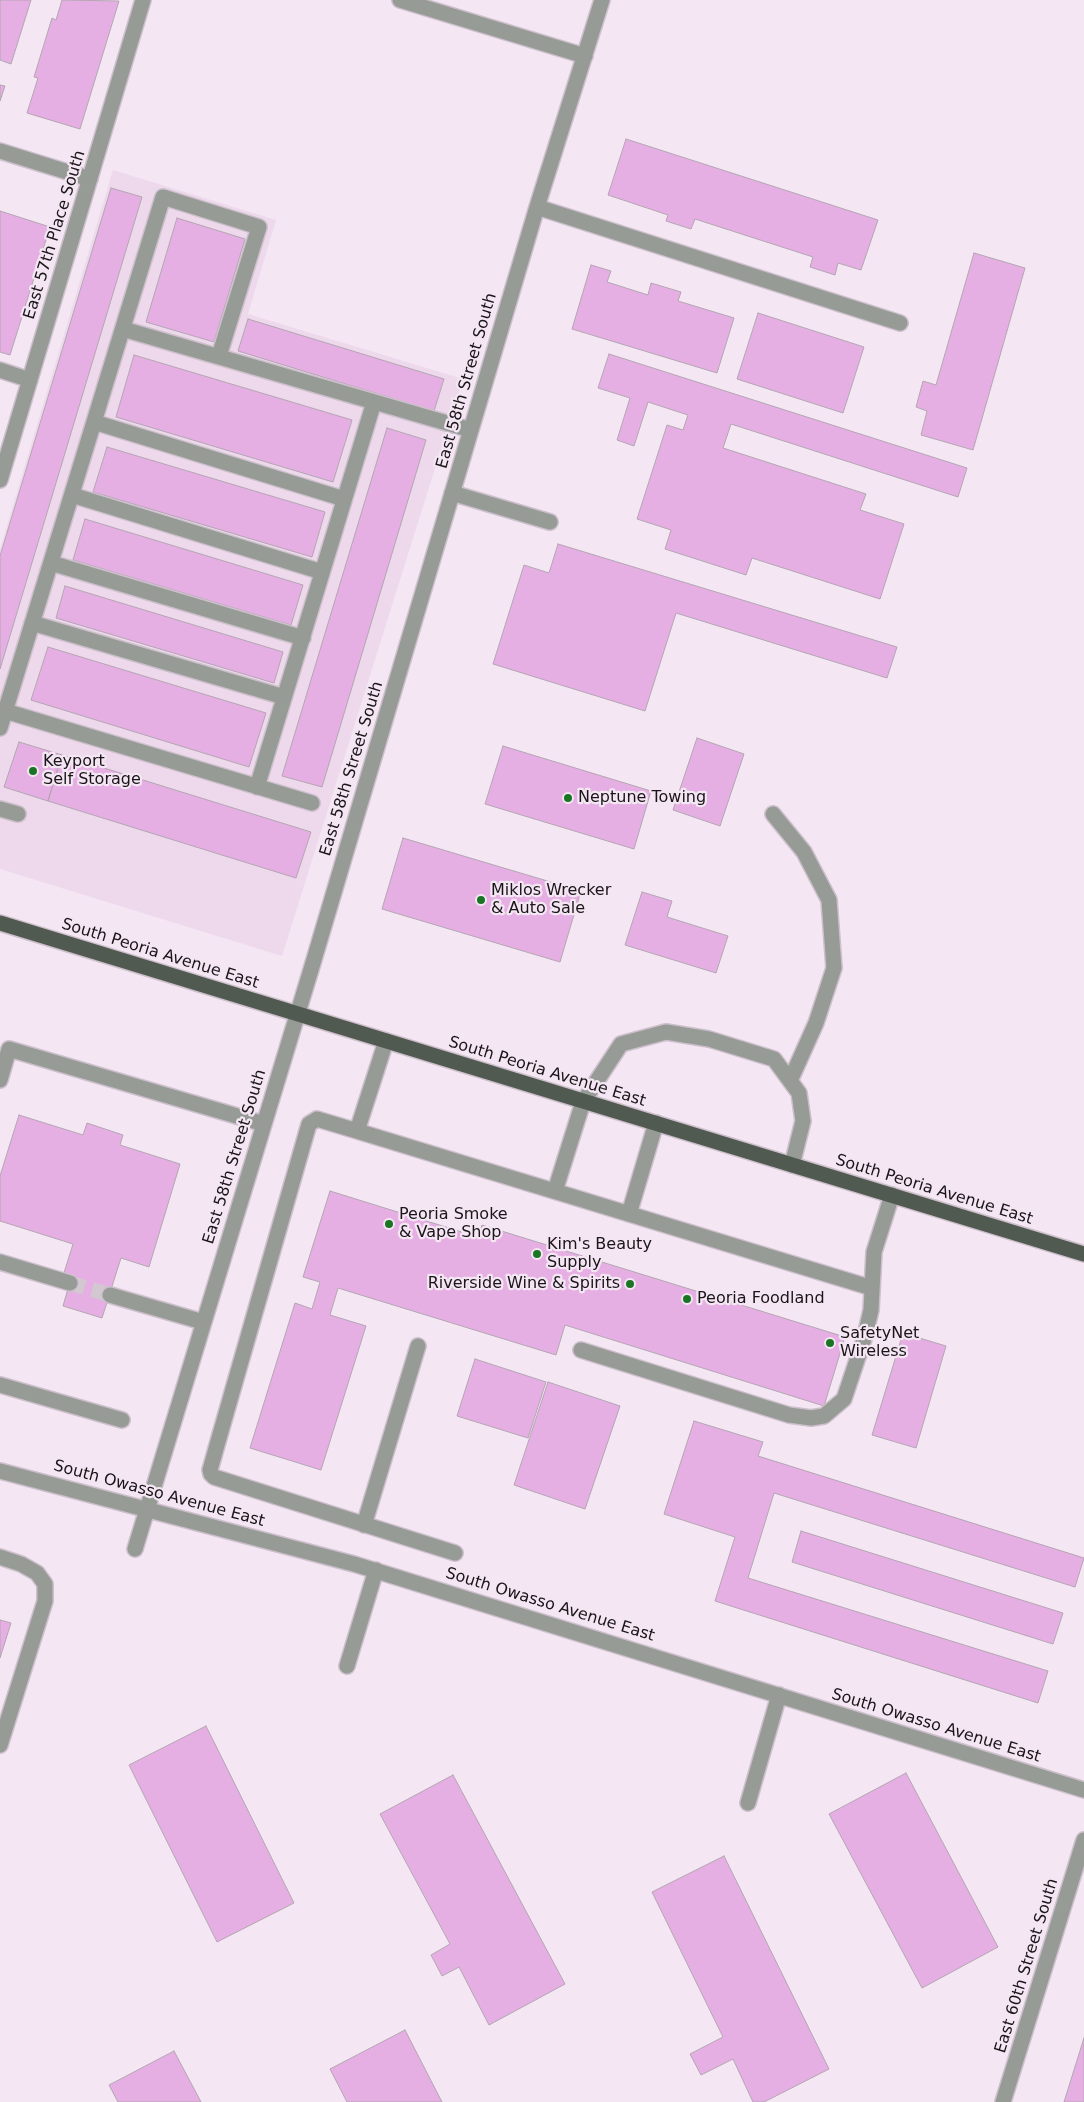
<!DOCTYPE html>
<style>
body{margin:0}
canvas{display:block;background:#f4e6f3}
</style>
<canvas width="1084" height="2102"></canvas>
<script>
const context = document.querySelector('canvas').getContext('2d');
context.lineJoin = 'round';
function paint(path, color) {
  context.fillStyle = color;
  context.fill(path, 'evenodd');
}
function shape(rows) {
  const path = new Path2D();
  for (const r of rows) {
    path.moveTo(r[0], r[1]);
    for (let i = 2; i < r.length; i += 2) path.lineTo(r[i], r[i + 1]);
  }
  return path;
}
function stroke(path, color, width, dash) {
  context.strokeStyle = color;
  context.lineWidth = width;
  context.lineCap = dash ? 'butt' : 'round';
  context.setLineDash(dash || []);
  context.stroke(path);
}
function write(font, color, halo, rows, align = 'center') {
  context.font = font + ' "DejaVu Sans",sans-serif';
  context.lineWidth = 4.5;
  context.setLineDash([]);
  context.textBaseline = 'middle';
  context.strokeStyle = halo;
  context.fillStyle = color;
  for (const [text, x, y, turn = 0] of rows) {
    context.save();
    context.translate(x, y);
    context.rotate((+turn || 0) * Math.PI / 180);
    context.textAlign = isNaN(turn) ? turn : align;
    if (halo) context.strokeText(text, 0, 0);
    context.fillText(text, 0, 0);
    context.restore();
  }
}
paint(shape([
 [113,170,276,220,248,314,463,379,282,956,0,869,0,549]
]), '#edd9eb');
const building = shape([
 [0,0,31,0,11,64,0,60,0,0],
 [62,0,119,1,80,129,27,113,38,78,34,77,52,18,56,20,62,0],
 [0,85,5,86,0,101,0,85],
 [626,139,878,220,861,270,838,263,835,275,810,267,813,257,695,219,691,229,666,221,668,215,608,195,626,139],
 [111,188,142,197,0,669,0,556,111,188],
 [0,211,50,227,10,355,0,352,0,211],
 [177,218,245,239,214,342,146,322,177,218],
 [974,253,1025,268,973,450,921,435,927,411,916,407,923,381,936,385,974,253],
 [591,265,611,271,607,282,648,295,651,283,681,292,678,301,734,318,717,373,572,329,591,265],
 [758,313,864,347,843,413,737,379,758,313],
 [248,319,444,379,434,411,238,351,248,319],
 [609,354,967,468,958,497,731,424,723,448,866,494,860,510,904,524,880,599,752,558,746,575,665,549,671,530,637,519,667,425,683,430,688,415,648,402,634,446,617,440,630,398,598,388,609,354],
 [134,355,352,420,333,482,116,417,134,355],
 [387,428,426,440,322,787,282,776,387,428],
 [107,447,325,512,312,557,93,492,107,447],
 [85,519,303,585,291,625,73,560,85,519],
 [558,544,897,647,887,678,676,613,645,711,493,664,524,565,549,573,558,544],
 [65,586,283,652,274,683,56,618,65,586],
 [48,647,266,713,249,767,31,700,48,647],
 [697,738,744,754,720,826,673,810,697,738],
 [19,742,62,755,48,801,4,787,19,742],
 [503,746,651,791,634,849,485,804,503,746],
 [62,755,311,832,296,878,48,801,62,755],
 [403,838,581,891,560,962,382,909,403,838],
 [642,892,672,901,667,917,728,936,716,973,625,945,642,892],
 [19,1115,83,1135,87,1123,123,1135,120,1145,180,1164,149,1267,121,1258,102,1318,63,1306,71,1278,63,1276,73,1244,0,1221,0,1176,19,1115],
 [330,1191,478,1237,482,1225,845,1337,824,1406,565,1325,556,1355,338,1288,330,1315,366,1326,321,1470,250,1448,295,1303,312,1309,320,1282,303,1277,330,1191],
 [903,1333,946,1346,916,1448,872,1435,903,1333],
 [475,1359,546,1382,528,1438,457,1416,475,1359],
 [548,1382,620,1406,585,1509,514,1485,548,1382],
 [694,1421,763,1442,758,1456,1084,1558,1075,1587,774,1493,748,1578,1048,1671,1038,1703,715,1601,735,1537,664,1514,694,1421],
 [801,1531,1063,1613,1053,1644,792,1562,801,1531],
 [0,1620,11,1623,0,1658,0,1620],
 [206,1726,294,1903,217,1942,129,1765,206,1726],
 [906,1773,998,1947,922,1988,829,1814,906,1773],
 [453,1775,565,1984,489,2025,459,1967,442,1976,431,1955,450,1944,380,1814,453,1775],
 [724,1856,829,2069,764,2102,753,2102,733,2059,701,2075,690,2054,723,2037,652,1892,724,1856],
 [405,2030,442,2102,347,2102,330,2069,405,2030],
 [1084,2038,1084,2102,1064,2102,1084,2038],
 [174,2051,201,2102,118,2102,109,2085,174,2051]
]);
paint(building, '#e6afe3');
stroke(building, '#b3a6b2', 1);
stroke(shape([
 [70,1283,110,1295]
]), '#d3c7d2', 15, [15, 8]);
const minor = shape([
 [400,0,585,56],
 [0,151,90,179],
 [537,207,900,323],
 [123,329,471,430],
 [0,370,30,380],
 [94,422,344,499],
 [0,480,143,0],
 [452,493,550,522],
 [72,495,322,572],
 [51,563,303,638],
 [32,623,284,697],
 [5,711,312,803],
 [0,728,163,197,259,227,219,356],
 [257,787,374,402],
 [0,809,18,814],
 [773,814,804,852,829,900,834,968,816,1023,790,1081],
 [386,1041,357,1131,872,1288],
 [0,1080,9,1049,264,1124],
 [357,1131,317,1119,309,1124,219,1438,210,1470,211,1474,214,1477,455,1553],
 [555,1191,583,1102,621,1044,666,1032,709,1039,774,1059,799,1093,803,1121,792,1165],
 [629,1214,656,1123],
 [0,1262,70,1283],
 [110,1295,203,1322],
 [581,1350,789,1415,811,1418,824,1416,844,1399,865,1336,871,1310,874,1252,892,1195],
 [0,1385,122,1420],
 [0,1471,354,1564,1084,1790],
 [364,1525,418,1346],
 [135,1549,313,963,537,207,602,0],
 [0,1557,21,1564,37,1573,45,1584,45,1601,0,1745],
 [347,1666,376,1570],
 [748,1803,779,1695],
 [1003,2102,1084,1840]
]);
const major = shape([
 [0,923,1084,1254]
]);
stroke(minor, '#cdc0cc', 18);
stroke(major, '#cdc0cc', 18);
stroke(minor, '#969b96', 15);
stroke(major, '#515a50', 15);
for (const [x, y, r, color] of [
 [33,771,5,"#197523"],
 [568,798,5,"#197523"],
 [481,900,5,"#197523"],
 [389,1224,5,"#197523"],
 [537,1254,5,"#197523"],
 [630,1284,5,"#197523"],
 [687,1299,5,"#197523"],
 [830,1343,5,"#197523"]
]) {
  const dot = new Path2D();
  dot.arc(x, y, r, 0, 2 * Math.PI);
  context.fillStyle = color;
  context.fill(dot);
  stroke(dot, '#f4e6f3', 2);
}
write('16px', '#191519', '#f4e6f3', [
 ["East 57th Place South",55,235,-73],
 ["East 58th Street South",467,381,-74],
 ["East 58th Street South",352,769,-73],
 ["South Peoria Avenue East",160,954,17],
 ["South Peoria Avenue East",547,1072,17],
 ["East 58th Street South",235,1157,-73],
 ["South Peoria Avenue East",934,1190,17],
 ["South Owasso Avenue East",159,1494,15],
 ["South Owasso Avenue East",550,1605,17],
 ["South Owasso Avenue East",936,1726,17],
 ["East 60th Street South",1027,1966,-73]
]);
write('16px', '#191519', '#f4e6f3', [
 ["Keyport",43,762],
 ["Self Storage",43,780],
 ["Neptune Towing",578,798],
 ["Miklos Wrecker",491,891],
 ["& Auto Sale",491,909],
 ["Peoria Smoke",399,1215],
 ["& Vape Shop",399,1233],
 ["Kim's Beauty",547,1245],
 ["Supply",547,1263],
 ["Riverside Wine & Spirits",620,1284,"right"],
 ["Peoria Foodland",697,1299],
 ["SafetyNet",840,1334],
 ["Wireless",840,1352]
], 'left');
</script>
